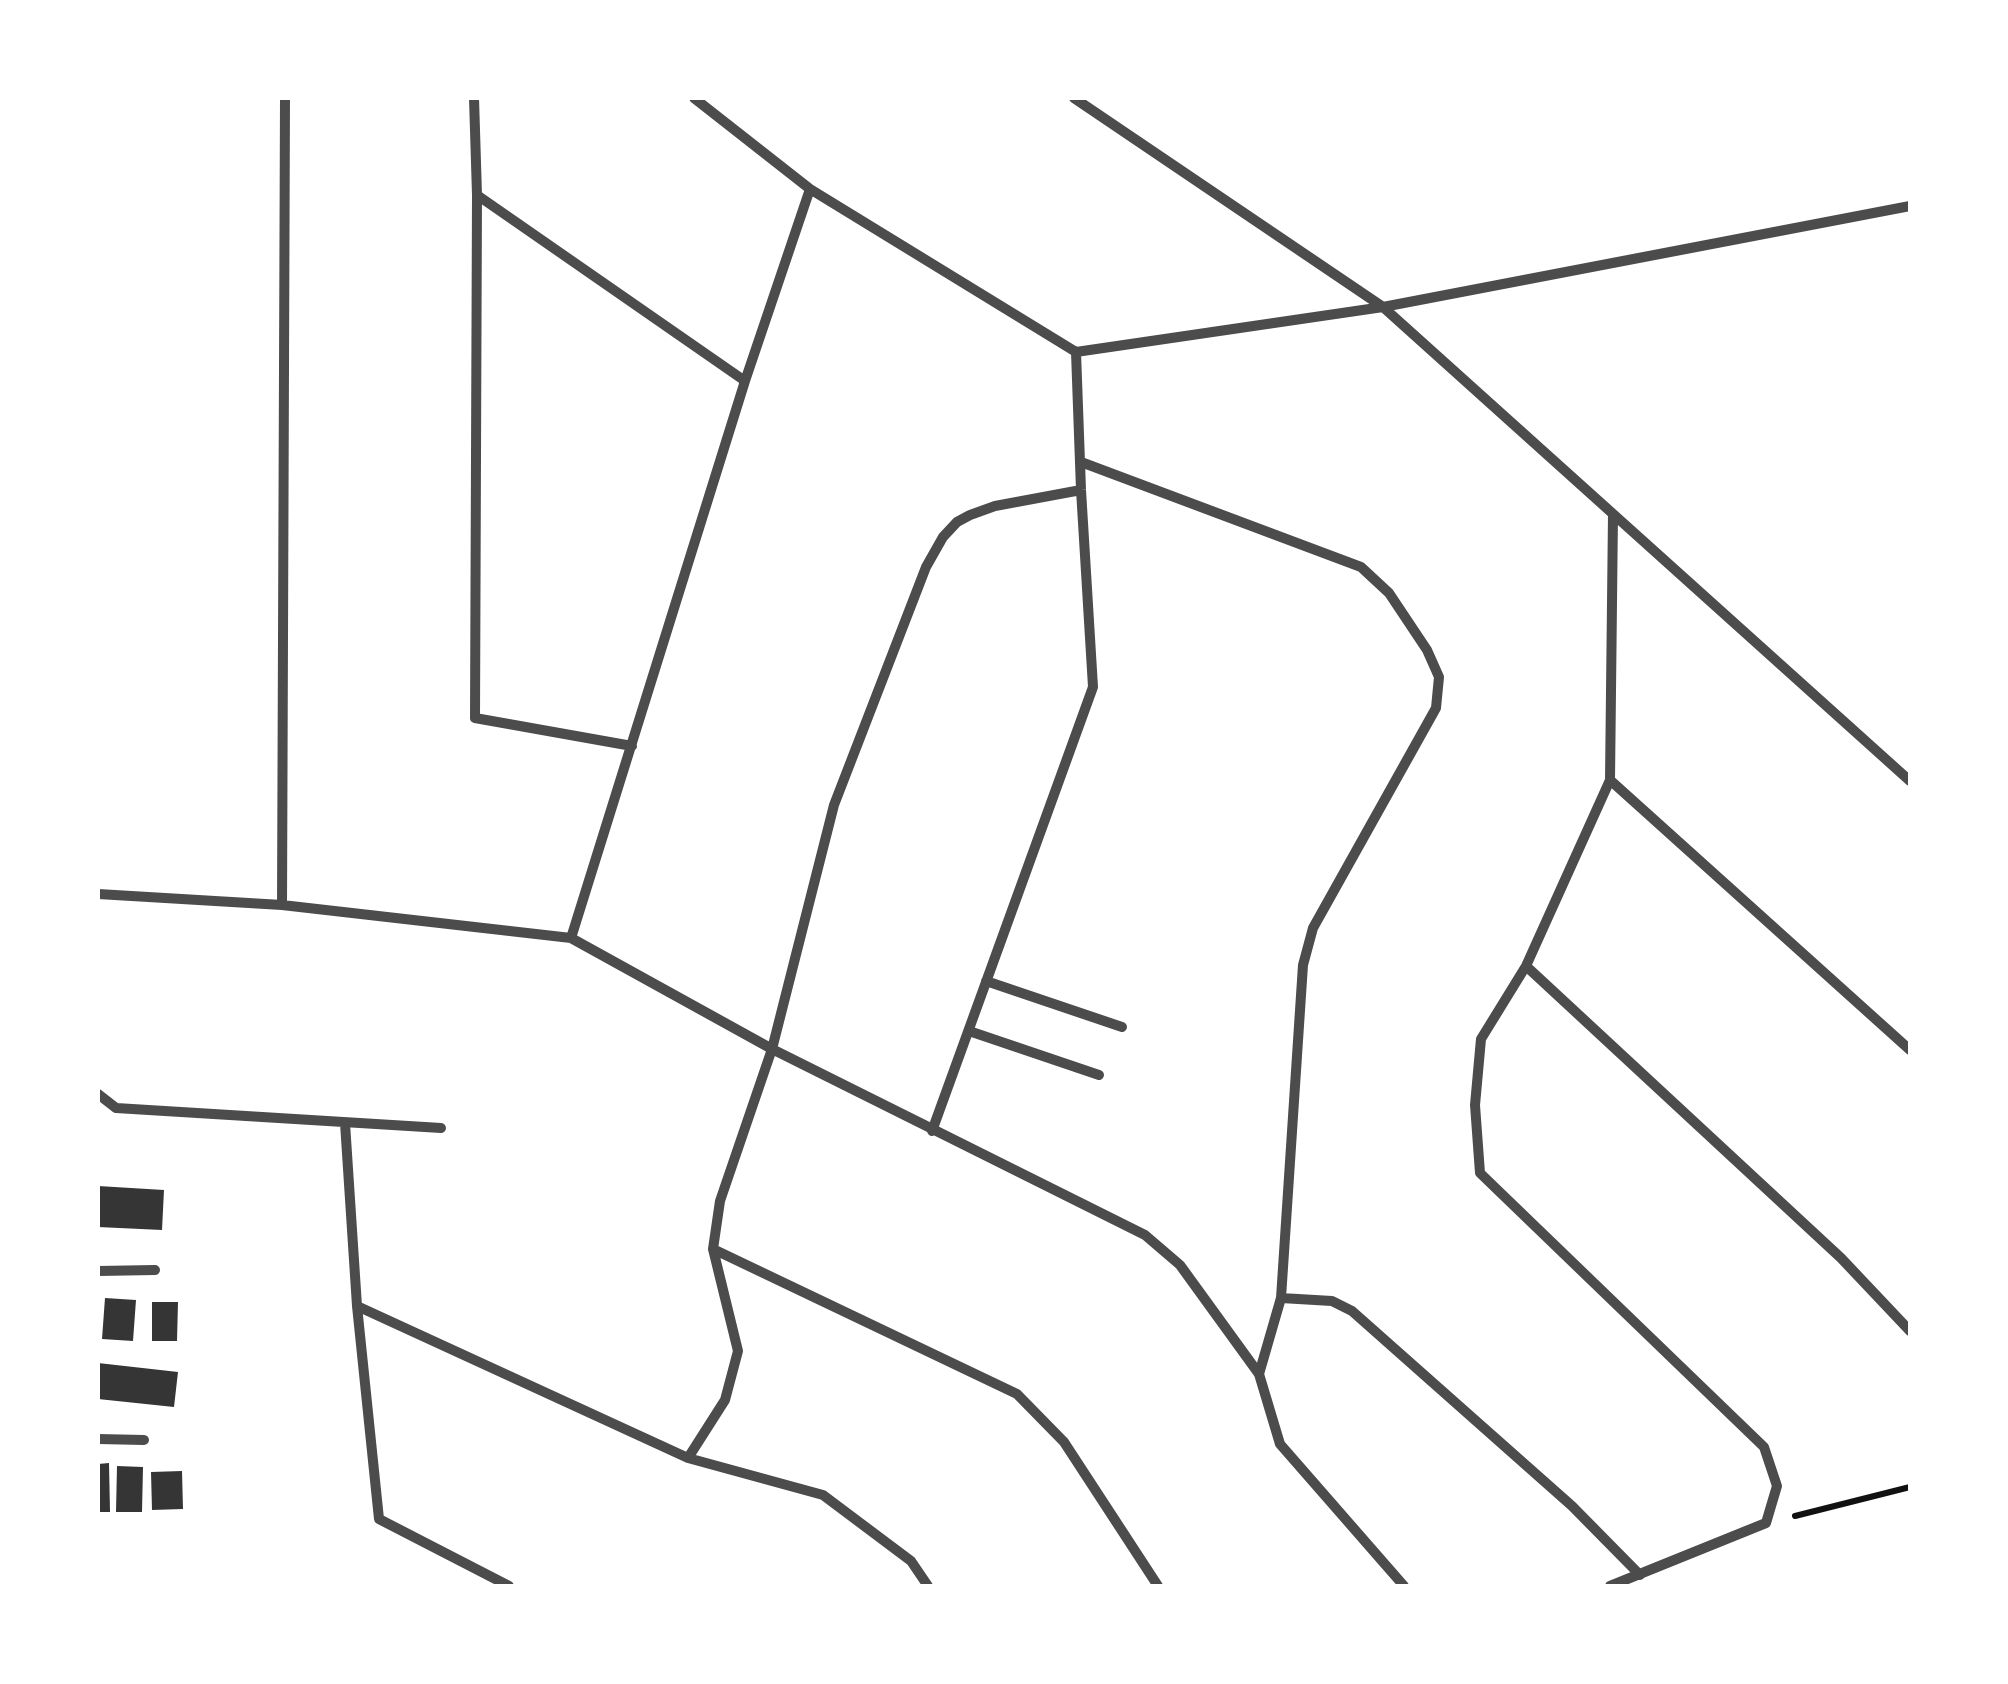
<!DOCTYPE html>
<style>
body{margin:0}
#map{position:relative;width:2008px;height:1684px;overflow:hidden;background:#fff;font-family:Rubik,sans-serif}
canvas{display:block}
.frame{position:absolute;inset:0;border:100px solid #fff;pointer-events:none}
</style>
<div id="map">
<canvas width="2008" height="1684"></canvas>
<div class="frame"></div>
</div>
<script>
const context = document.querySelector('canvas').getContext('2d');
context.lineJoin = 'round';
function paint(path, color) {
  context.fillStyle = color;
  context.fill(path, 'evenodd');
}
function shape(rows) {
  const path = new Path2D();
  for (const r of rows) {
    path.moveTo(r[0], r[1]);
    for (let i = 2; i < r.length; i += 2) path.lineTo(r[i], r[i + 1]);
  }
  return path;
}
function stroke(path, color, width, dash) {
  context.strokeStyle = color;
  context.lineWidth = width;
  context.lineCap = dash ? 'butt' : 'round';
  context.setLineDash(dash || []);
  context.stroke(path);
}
paint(shape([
 [98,1186,164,1190,162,1230,98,1227],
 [105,1298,136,1300,133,1341,102,1339],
 [152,1302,178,1302,177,1341,152,1341],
 [98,1363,178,1372,174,1407,98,1399],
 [109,1463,110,1512,98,1512,98,1464],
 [117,1466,143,1467,142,1512,116,1512],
 [182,1471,183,1509,152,1510,151,1472]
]), '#353535');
stroke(shape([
 [1795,1516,1910,1487]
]), '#111', 6);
stroke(shape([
 [474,98,477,195,475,718,632,746],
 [694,98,810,189,1076,352,1383,307,1910,206],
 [1074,98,1383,307,1910,781],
 [477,195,745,381],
 [1081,462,1361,567,1389,593,1427,650,1439,677,1436,708,1313,928,1303,965,1281,1298,1259,1374],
 [1610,780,1910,1050],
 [98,894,282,905,571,938,772,1049,1145,1235,1180,1265,1259,1374,1280,1444,1404,1586],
 [282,905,285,98],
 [571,938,745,381,810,189],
 [1526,966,1841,1258,1910,1331],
 [986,981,1122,1027],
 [969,1031,1099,1075],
 [98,1094,116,1108,441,1128],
 [345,1123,357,1306,379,1519,509,1586],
 [932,1131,1093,687,1081,490,1076,352],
 [713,1249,1017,1394,1064,1442,1158,1586],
 [98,1271,155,1270],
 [1281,1298,1332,1301,1352,1311,1572,1506,1640,1575],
 [357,1306,688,1458,823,1495,911,1561,928,1586],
 [98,1439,144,1440],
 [688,1458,725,1400,738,1351,713,1249,720,1201,772,1049,834,805,926,567,943,537,957,522,970,515,995,506,1081,490],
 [1610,1586,1766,1523,1777,1486,1764,1447,1480,1173,1475,1105,1481,1039,1526,966,1610,780,1613,514]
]), '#4c4c4c', 10);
</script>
